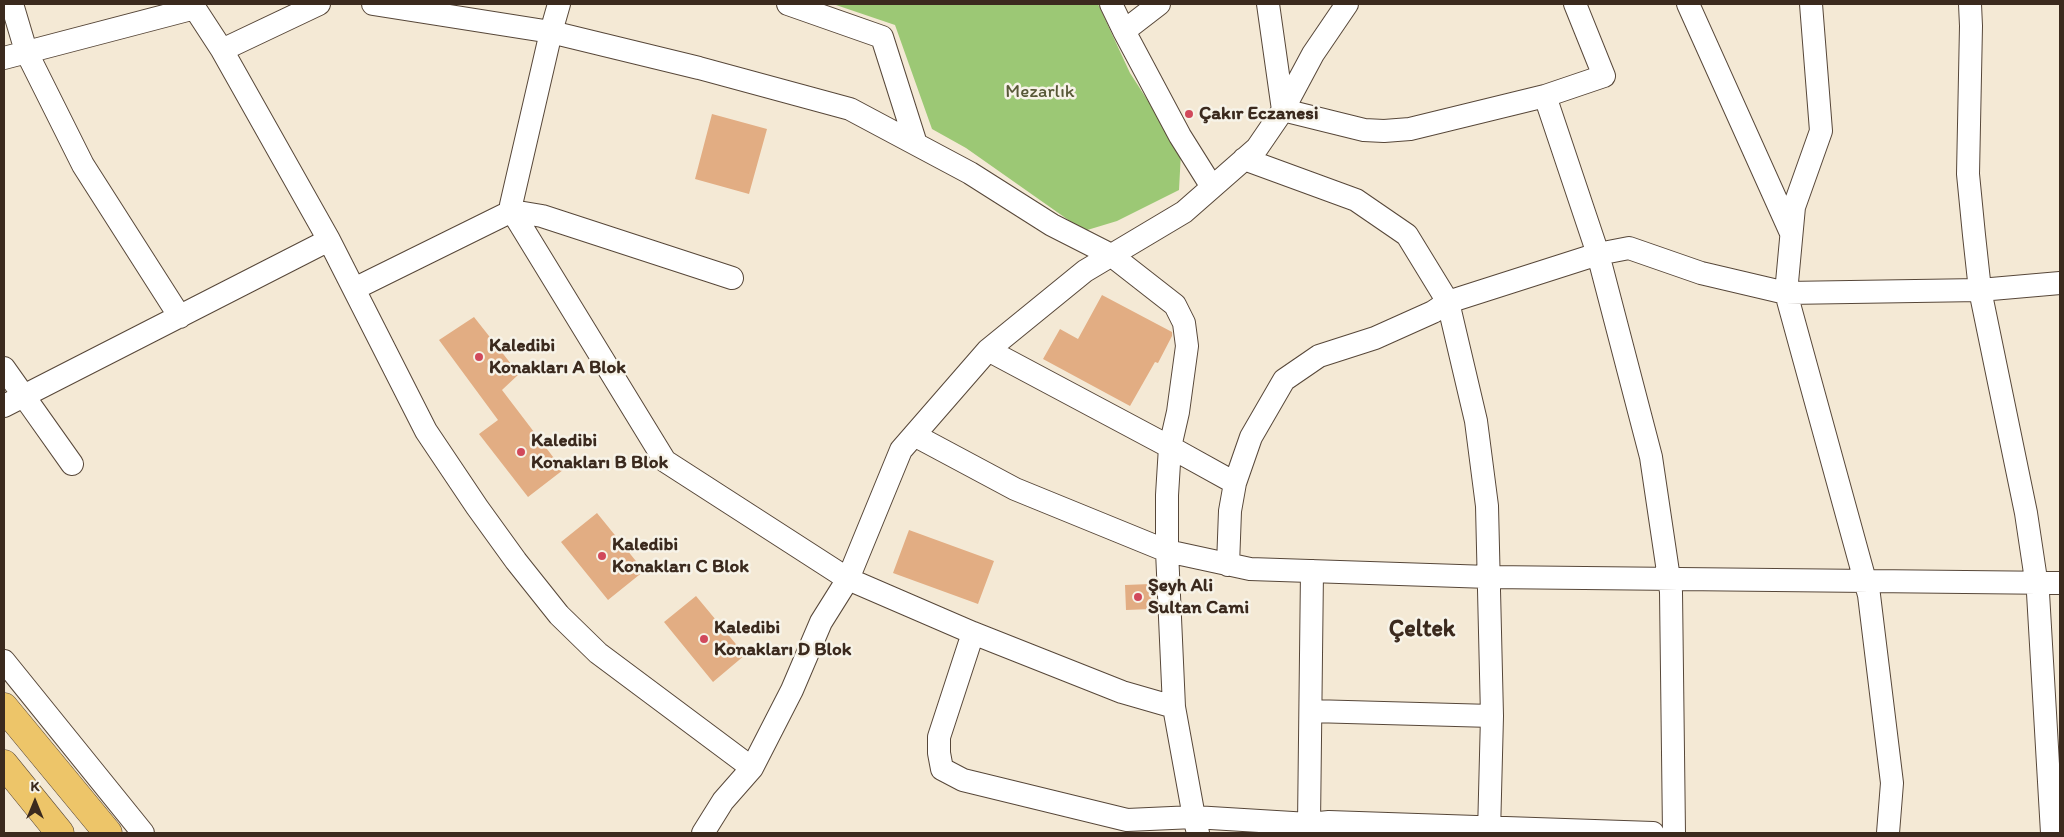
<!DOCTYPE html>
<meta charset="utf-8">
<style>
body{margin:0}
#map{position:relative;width:2064px;height:837px;overflow:hidden;background:#f4e9d5;font-family:Itim,sans-serif}
canvas{display:block}
.frame{position:absolute;inset:0;border:5px solid #3b2a1e;pointer-events:none}
.north{position:absolute;left:10px;top:777px;width:50px;height:50px;-webkit-text-stroke:4px #f7f3e8;paint-order:stroke;rotate:0deg;font-size:14px;font-weight:700;line-height:20px;text-align:center;color:#3b2a1e}
.north::after{content:'';display:block;margin:auto;width:18px;height:22px;background:#3b2a1e;clip-path:polygon(50% 0,100% 100%,50% 72%,0 100%)}
</style>
<div id="map">
<canvas width="2064" height="837"></canvas>
<div class="frame"></div>
<div class="north">K</div>
</div>
<script>
const context = document.querySelector('canvas').getContext('2d');
context.lineJoin = 'round';
function paint(path, color) {
  context.fillStyle = color;
  context.fill(path, 'evenodd');
}
function shape(rows) {
  const path = new Path2D();
  for (const r of rows) {
    path.moveTo(r[0], r[1]);
    for (let i = 2; i < r.length; i += 2) path.lineTo(r[i], r[i + 1]);
  }
  return path;
}
function stroke(path, color, width, dash) {
  context.strokeStyle = color;
  context.lineWidth = width;
  context.lineCap = dash ? 'butt' : 'round';
  context.setLineDash(dash || []);
  context.stroke(path);
}
function write(font, color, halo, rows, align = 'center') {
  context.font = font + ' Itim,sans-serif';
  context.lineWidth = 5;
  context.setLineDash([]);
  context.textBaseline = 'middle';
  context.strokeStyle = halo;
  context.fillStyle = color;
  for (const [text, x, y, turn = 0] of rows) {
    context.save();
    context.translate(x, y);
    context.rotate((+turn || 0) * Math.PI / 180);
    context.textAlign = isNaN(turn) ? turn : align;
    if (halo) context.strokeText(text, 0, 0);
    context.fillText(text, 0, 0);
    context.restore();
  }
}
paint(shape([
 [833,4,1098,4,1130,73,1181,152,1179,190,1117,221,1084,231,966,148,932,129,895,25]
]), '#9cc875');
paint(shape([
 [712,114,767,129,749,194,695,179],
 [1102,295,1172,332,1172,336,1158,363,1155,362,1130,406,1043,359,1060,329,1078,339],
 [474,317,519,374,502,390,563,470,528,497,479,434,498,420,439,340],
 [597,513,644,571,608,600,561,542],
 [909,530,994,561,978,604,893,573],
 [1150,584,1152,609,1126,610,1125,585],
 [696,596,745,655,713,682,664,622]
]), '#e2ad83');
const minor = shape([
 [12,4,26,51,83,165,180,317],
 [192,4,222,50,329,240,426,431,477,507,516,561,559,615,598,653,752,768],
 [373,4,551,32,699,68,850,109,970,173,1052,225,1111,255,1175,305,1184,323,1187,346,1178,412,1170,447,1167,495,1167,551,1174,707,1194,817,1198,833],
 [788,4,882,37,916,144],
 [1111,4,1124,31,1180,136,1212,187],
 [1268,4,1283,110,1364,130,1384,131,1410,129,1545,96],
 [1575,4,1604,76,1545,96,1598,254,1651,457,1671,592,1674,833],
 [1688,4,1791,233],
 [1811,4,1821,131,1794,207,1786,293,1869,595,1892,783,1888,833],
 [1970,4,1971,26,1968,174,1974,235,1980,290,2026,513,2038,593,2052,833],
 [1124,31,1159,4],
 [222,50,319,4],
 [4,58,195,8],
 [1244,159,1356,200,1407,235,1448,302,1476,421,1487,506,1492,716,1489,833],
 [512,211,665,461,848,579,973,633,1122,692,1174,707],
 [512,211,542,216,732,278],
 [354,289,512,211,511,205,551,32,559,4],
 [988,350,1170,447,1235,483],
 [4,368,72,464],
 [4,406,329,240],
 [914,435,1015,489,1167,551,1250,569,1489,577,2060,583],
 [1228,565,1230,511,1235,483,1251,437,1284,380,1319,356,1375,338,1433,312,1448,302,1598,254,1629,248,1701,273,1786,293,1980,290,2060,283],
 [973,633,939,737,939,753,942,769,963,780,1127,820,1194,817,1309,824,1329,822,1653,833],
 [4,661,143,833],
 [1311,711,1492,716],
 [1309,824,1312,571],
 [703,833,723,801,752,768,792,690,821,622,848,579,901,450,988,350,1085,271,1184,212,1257,148,1283,110,1313,54,1347,4]
]);
const highway = shape([
 [4,707,108,833],
 [4,764,60,833]
]);
stroke(minor, '#574739', 24);
stroke(highway, '#574739', 29);
stroke(minor, '#fff', 22);
stroke(highway, '#edc569', 28);
for (const [x, y, r, color] of [
 [1189,114,5,"#d1495b"],
 [479,357,5,"#d1495b"],
 [521,452,5,"#d1495b"],
 [602,556,5,"#d1495b"],
 [1138,597,5,"#d1495b"],
 [704,639,5,"#d1495b"]
]) {
  const dot = new Path2D();
  dot.arc(x, y, r, 0, 2 * Math.PI);
  context.fillStyle = color;
  context.fill(dot);
  stroke(dot, '#f7f3e8', 2);
}
write('19px', '#585938', '#f7f3e8', [
 ["Mezarlık",1040,92]
]);
write('bold 19px', '#3b2a1e', '#f7f3e8', [
 ["Çakır Eczanesi",1199,114],
 ["Kaledibi",489,346],
 ["Konakları A Blok",489,368],
 ["Kaledibi",531,441],
 ["Konakları B Blok",531,463],
 ["Kaledibi",612,545],
 ["Konakları C Blok",612,567],
 ["Şeyh Ali",1148,586],
 ["Sultan Cami",1148,608],
 ["Kaledibi",714,628],
 ["Konakları D Blok",714,650]
], 'left');
write('bold 24px', '#3b2a1e', '#f7f3e8', [
 ["Çeltek",1422,630]
]);
</script>
